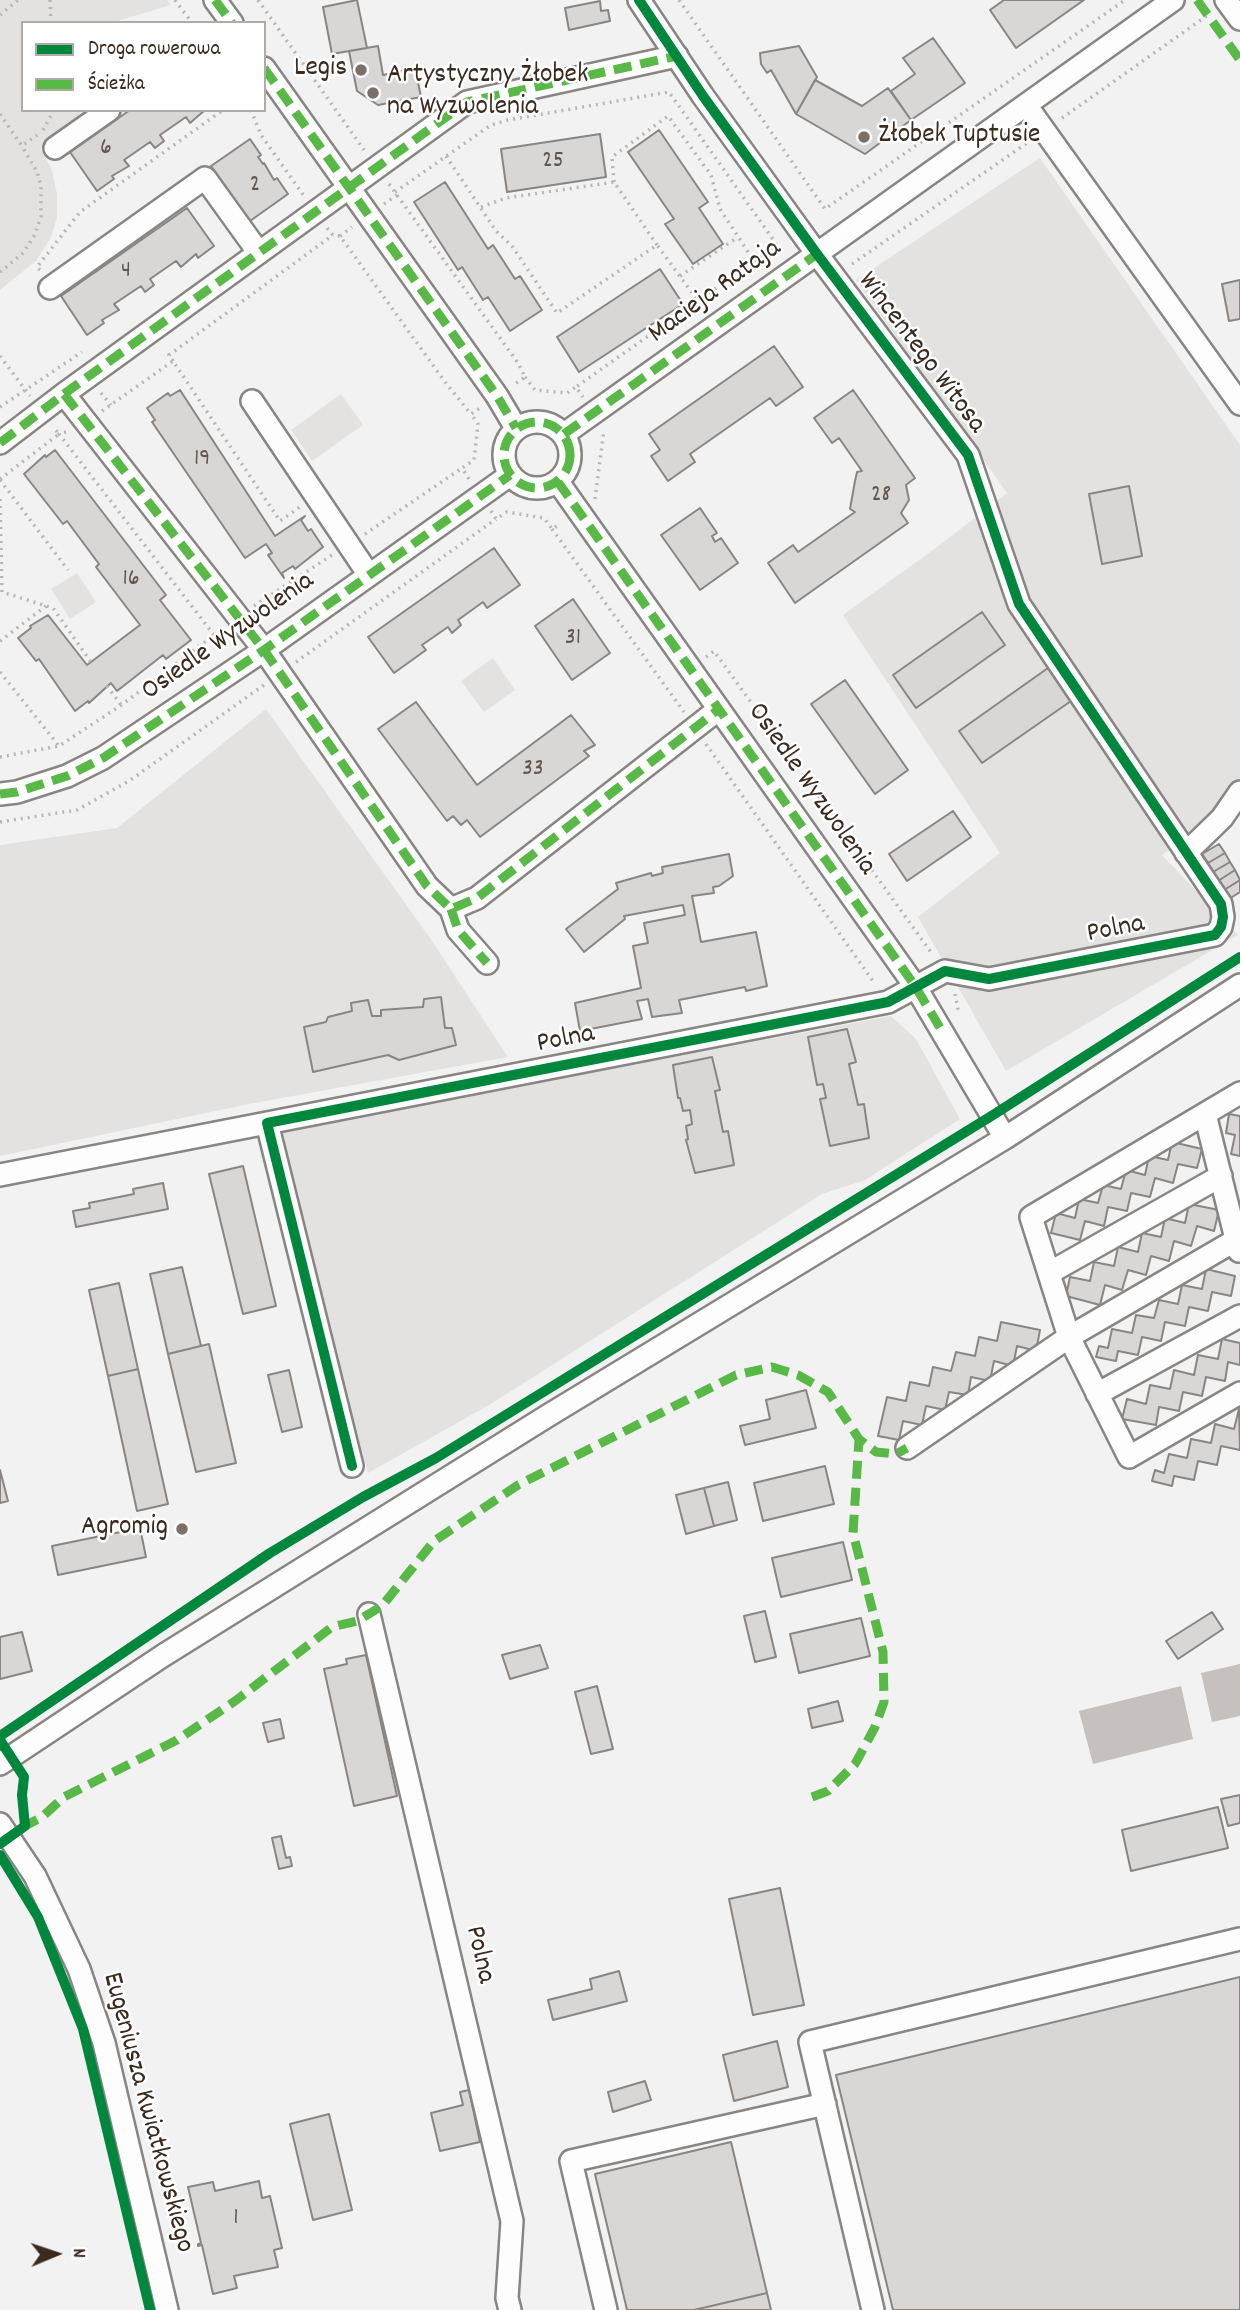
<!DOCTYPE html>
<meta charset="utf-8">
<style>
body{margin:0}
#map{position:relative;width:1240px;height:2310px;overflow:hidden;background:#f3f2f2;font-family:Dekko,sans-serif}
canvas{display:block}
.legend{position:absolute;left:21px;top:21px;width:245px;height:91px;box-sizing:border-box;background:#fff;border:2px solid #b1aaa5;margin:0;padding:9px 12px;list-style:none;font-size:21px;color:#3b2a1e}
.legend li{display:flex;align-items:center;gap:14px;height:35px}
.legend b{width:35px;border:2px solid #b1aaa5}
.north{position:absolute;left:21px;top:2219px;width:70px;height:70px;-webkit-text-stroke:5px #fff;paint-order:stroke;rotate:88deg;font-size:19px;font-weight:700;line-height:28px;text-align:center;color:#3b2a1e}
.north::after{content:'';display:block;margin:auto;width:24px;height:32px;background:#3b2a1e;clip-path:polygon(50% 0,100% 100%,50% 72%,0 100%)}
</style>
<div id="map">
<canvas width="1240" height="2310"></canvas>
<ul class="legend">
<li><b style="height:9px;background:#00873e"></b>Droga rowerowa</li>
<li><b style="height:9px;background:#58b947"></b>Ścieżka</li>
</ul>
<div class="north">N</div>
</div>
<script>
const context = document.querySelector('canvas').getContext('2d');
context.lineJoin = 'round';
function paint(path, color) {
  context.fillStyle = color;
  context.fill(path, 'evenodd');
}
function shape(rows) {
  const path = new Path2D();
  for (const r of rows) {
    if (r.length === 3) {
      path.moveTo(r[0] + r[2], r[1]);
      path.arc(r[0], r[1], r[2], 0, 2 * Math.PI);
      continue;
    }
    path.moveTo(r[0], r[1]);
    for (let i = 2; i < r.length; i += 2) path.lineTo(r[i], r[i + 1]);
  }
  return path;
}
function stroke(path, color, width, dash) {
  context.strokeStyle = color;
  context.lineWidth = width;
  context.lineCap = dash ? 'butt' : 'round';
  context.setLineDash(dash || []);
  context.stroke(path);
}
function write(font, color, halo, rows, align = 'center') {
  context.font = font + ' Dekko,sans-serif';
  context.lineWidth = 5;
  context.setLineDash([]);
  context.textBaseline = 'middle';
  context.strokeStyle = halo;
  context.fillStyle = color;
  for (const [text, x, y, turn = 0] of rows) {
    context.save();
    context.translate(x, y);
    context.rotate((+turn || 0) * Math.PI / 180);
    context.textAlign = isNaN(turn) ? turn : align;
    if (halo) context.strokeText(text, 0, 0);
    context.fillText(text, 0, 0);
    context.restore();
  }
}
paint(shape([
 [0,0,167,0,171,5,111,23,23,23,23,110,79,110,81,124,41,149,52,170,57,194,57,218,50,239,36,261,0,290],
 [1040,158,1240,445,1240,799,1162,855,1238,935,1006,1071,918,917,1000,853,843,615,937,547,1007,493,856,280],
 [341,394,363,425,312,461,291,430],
 [77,573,96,602,70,619,51,589],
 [493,658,515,690,484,712,461,681],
 [266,709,430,938,508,1057,249,1104,0,1156,0,845,117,828],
 [891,1016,916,1039,960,1119,865,1180,822,1194,489,1405,368,1473,275,1132]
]), '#e4e2e0');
paint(shape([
 [1240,1664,1240,1716,1212,1722,1201,1673],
 [1181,1686,1193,1739,1093,1764,1079,1711]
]), '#c6c0be');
const building = shape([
 [357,0,367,48,332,54,323,7,357,0],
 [1004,0,1084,0,1016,48,990,10,1004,0],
 [600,1,601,11,608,10,610,21,569,30,565,8,600,1],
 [933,38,965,83,911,120,891,91,915,74,903,58,933,38],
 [378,46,383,75,415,68,421,97,378,105,357,91,349,51,378,46],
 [799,46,817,77,796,114,771,70,767,73,761,64,760,53,799,46],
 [815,80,862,106,888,88,911,120,865,154,796,114,815,80],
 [130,110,205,110,190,123,186,117,160,135,164,141,155,148,150,142,124,160,129,166,112,176,114,179,97,191,70,152,130,110],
 [659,130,708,202,699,208,723,244,693,264,665,224,674,219,628,152,659,130],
 [600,134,606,177,507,192,501,149,600,134],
 [250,139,261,155,258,157,263,164,264,163,274,180,277,178,288,194,250,221,211,166,250,139],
 [445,182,488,249,493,245,515,279,520,276,542,310,510,331,488,297,483,300,462,267,458,270,414,202,445,182],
 [187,208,214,246,198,258,196,254,181,267,176,261,150,279,154,285,145,292,141,286,114,304,119,310,102,320,104,323,87,335,61,296,187,208],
 [660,269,683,304,579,372,557,337,660,269],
 [1240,280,1240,319,1229,321,1222,284,1240,280],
 [774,346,803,387,776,406,770,398,690,454,695,462,668,481,651,456,660,450,649,434,774,346],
 [180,390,275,536,305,516,301,520,308,531,311,529,323,547,295,569,293,566,282,573,284,578,268,555,272,553,266,544,245,558,152,422,155,420,147,408,168,393,170,396,180,390],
 [853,390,915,478,906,485,909,500,901,513,908,523,795,603,768,563,793,545,798,552,855,512,850,509,855,481,857,472,862,471,839,438,832,443,814,418,853,390],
 [55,450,166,595,160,600,191,640,166,659,163,655,117,691,111,683,89,703,88,701,75,711,39,659,36,661,18,638,31,628,30,626,48,615,87,665,140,625,96,567,99,564,67,521,63,524,24,474,45,455,46,457,55,450],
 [1129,486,1142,556,1102,564,1089,494,1129,486],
 [700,508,717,533,712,536,715,542,721,538,738,563,700,590,661,535,700,508],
 [494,548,520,585,487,608,483,602,458,620,461,625,452,633,448,627,422,645,426,650,394,673,368,637,494,548],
 [573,599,610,653,572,680,535,626,573,599],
 [982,612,1005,645,916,708,893,675,982,612],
 [1048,668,1071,701,982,763,959,731,1048,668],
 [845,680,908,770,875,794,811,704,845,680],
 [416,702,477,785,571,715,595,745,584,751,589,756,480,837,467,820,461,825,453,816,447,821,378,729,416,702],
 [953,811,971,837,907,881,889,854,953,811],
 [1219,844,1225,853,1208,863,1202,854,1219,844],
 [1225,853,1230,862,1213,872,1208,863,1225,853],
 [729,854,733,876,719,886,713,887,714,893,692,896,701,942,756,932,767,986,746,991,745,987,679,1000,682,1013,652,1017,648,999,637,1001,642,1019,580,1031,575,1003,641,988,633,946,648,943,644,923,685,915,683,905,624,916,625,919,584,952,566,929,618,889,616,883,651,873,652,876,663,873,662,867,729,854],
 [1230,862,1235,870,1218,881,1213,872,1230,862],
 [1235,870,1240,880,1224,890,1218,881,1235,870],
 [1240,880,1240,892,1229,899,1224,890,1240,880],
 [441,997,445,1028,452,1028,456,1045,399,1060,388,1055,313,1072,304,1027,326,1022,328,1017,352,1011,351,1003,368,1000,372,1016,381,1016,381,1010,423,1007,424,999,441,997],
 [847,1029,856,1062,849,1064,858,1105,864,1104,869,1138,830,1146,820,1099,826,1098,823,1084,817,1085,808,1037,847,1029],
 [712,1057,720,1090,715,1091,723,1132,728,1131,734,1165,695,1173,686,1140,688,1139,686,1126,692,1124,690,1110,683,1111,680,1098,678,1098,673,1065,712,1057],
 [1229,1114,1240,1116,1240,1156,1231,1154,1235,1135,1226,1133,1229,1114],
 [1172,1142,1202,1149,1197,1168,1178,1164,1173,1183,1155,1178,1150,1197,1131,1193,1127,1211,1108,1207,1104,1226,1085,1221,1080,1240,1051,1233,1056,1213,1075,1218,1079,1199,1098,1203,1103,1185,1121,1189,1126,1170,1145,1175,1149,1156,1168,1160,1172,1142],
 [243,1166,276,1306,243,1314,209,1174,243,1166],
 [163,1183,168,1209,76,1227,73,1211,90,1208,89,1203,134,1194,133,1189,163,1183],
 [1189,1204,1219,1210,1214,1231,1197,1226,1191,1246,1174,1241,1169,1261,1151,1256,1146,1275,1128,1270,1122,1290,1105,1285,1100,1305,1066,1296,1070,1277,1090,1281,1094,1262,1114,1266,1118,1247,1138,1252,1142,1233,1161,1237,1165,1218,1185,1223,1189,1204],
 [182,1267,201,1346,168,1354,150,1274,182,1267],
 [1206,1269,1235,1276,1231,1296,1212,1292,1208,1311,1189,1307,1185,1326,1165,1322,1161,1341,1142,1337,1138,1355,1118,1351,1116,1361,1096,1357,1099,1346,1108,1348,1112,1329,1132,1333,1136,1315,1154,1318,1159,1300,1178,1304,1182,1285,1202,1289,1206,1269],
 [119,1283,138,1369,108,1376,89,1290,119,1283],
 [1001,1322,1040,1330,1036,1351,1017,1346,1013,1366,994,1361,990,1381,971,1377,968,1395,949,1392,945,1410,926,1406,922,1425,903,1421,899,1440,878,1436,887,1397,906,1401,910,1382,929,1386,933,1367,951,1371,956,1352,975,1356,979,1337,997,1341,1001,1322],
 [1222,1339,1240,1343,1240,1365,1228,1362,1225,1381,1206,1377,1202,1396,1183,1392,1179,1411,1159,1407,1156,1425,1122,1419,1127,1399,1146,1404,1150,1385,1170,1389,1174,1370,1194,1375,1198,1355,1218,1359,1222,1339],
 [209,1344,236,1463,196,1472,168,1354,209,1344],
 [138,1369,168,1504,137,1511,108,1376,138,1369],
 [289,1370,302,1427,282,1432,268,1375,289,1370],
 [806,1390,816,1428,745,1445,740,1426,770,1419,766,1400,806,1390],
 [1239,1409,1240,1450,1221,1446,1217,1465,1198,1461,1194,1480,1174,1476,1172,1486,1152,1481,1155,1470,1164,1473,1169,1454,1187,1458,1191,1439,1211,1443,1215,1424,1234,1429,1239,1409],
 [825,1466,834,1504,763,1521,754,1483,825,1466],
 [0,1470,8,1501,0,1503,0,1470],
 [728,1482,737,1520,714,1526,704,1488,728,1482],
 [704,1488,714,1526,686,1534,676,1495,704,1488],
 [140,1528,146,1557,58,1575,52,1546,140,1528],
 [843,1542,852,1580,781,1597,772,1558,843,1542],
 [765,1611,776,1657,755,1662,744,1616,765,1611],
 [1212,1612,1223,1629,1178,1659,1166,1641,1212,1612],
 [861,1618,870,1656,799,1673,790,1634,861,1618],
 [22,1632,32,1671,0,1679,0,1637,22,1632],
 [540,1645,548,1668,510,1679,502,1655,540,1645],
 [366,1655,397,1796,354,1806,324,1669,347,1664,346,1659,366,1655],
 [597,1686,613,1749,591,1754,575,1692,597,1686],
 [838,1701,843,1721,812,1728,808,1709,838,1701],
 [280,1719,284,1738,268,1742,263,1723,280,1719],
 [1240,1795,1240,1823,1228,1826,1221,1799,1240,1795],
 [1218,1807,1228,1848,1131,1871,1122,1830,1218,1807],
 [281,1836,286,1858,290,1857,292,1866,279,1869,272,1838,281,1836],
 [780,1888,804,2005,753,2015,729,1899,780,1888],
 [619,1971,627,2001,553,2020,548,2000,592,1989,590,1979,619,1971],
 [1240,1977,1240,2310,893,2310,836,2075,1240,1977],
 [777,2041,788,2087,734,2101,723,2055,777,2041],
 [645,2081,651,2100,613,2112,608,2092,645,2081],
 [469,2090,480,2142,440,2151,431,2113,463,2105,460,2092,469,2090],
 [329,2114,352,2210,313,2220,290,2124,329,2114],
 [731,2142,767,2293,694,2310,627,2310,595,2174,731,2142],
 [259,2181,262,2198,270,2196,282,2248,274,2250,278,2267,234,2276,237,2288,213,2294,202,2245,198,2246,198,2244,201,2243,188,2187,213,2182,215,2191,259,2181],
 [767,2293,771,2310,694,2310,767,2293]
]);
paint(building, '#d9d7d6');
stroke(building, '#898582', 2);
const minor = shape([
 [215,0,232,23],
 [1226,0,1240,19],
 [264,68,497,396,516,428],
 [1026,105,1240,404],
 [55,148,109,110],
 [50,288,205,178,259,253],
 [64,394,467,102,677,56],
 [252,401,369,575],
 [537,455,33],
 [564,434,1173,0],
 [0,443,64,394,264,650,427,886,451,909,477,898,719,709],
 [558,482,915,986,1005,1138],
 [0,794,17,792,67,776,103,758,264,650,510,475],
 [1186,853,1222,818,1240,792],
 [451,909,458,930,487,963],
 [1240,1093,1031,1217,1069,1337,1129,1457,1240,1393],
 [1205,1114,1239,1251],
 [0,1175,267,1123],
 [1049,1273,1221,1176],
 [1097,1394,1240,1316],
 [907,1448,1069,1337,1236,1240],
 [352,1466,267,1123,888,1002,945,971,989,979,1215,935,1221,927,1223,917,1221,904,1019,604,968,455,817,254,703,96,639,0],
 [369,1614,512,2221,507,2298,510,2310],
 [0,1764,164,1655,549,1415,1005,1138,1240,985],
 [0,1824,35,1876,79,1969,104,2043,167,2310],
 [606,2310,571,2161,825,2104],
 [873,2310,810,2042,1240,1939]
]);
stroke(minor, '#898582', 26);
stroke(shape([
 [50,0,51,23],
 [175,0,192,23],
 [258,0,364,150],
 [679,0,825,209,1125,0],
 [0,15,18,0],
 [251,110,261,135,304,196],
 [0,114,22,146,37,135],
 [1062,118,1208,15],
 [43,130,54,110],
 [446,156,496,231,512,246,557,313,657,245,698,301],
 [614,182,612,157,668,116,711,175,720,209,754,261],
 [389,184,518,363,525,377,515,384],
 [395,192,491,125,508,120,669,92,777,245,576,387],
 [384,204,397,195],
 [481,207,506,198,614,182,657,245],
 [327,228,333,235,340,236,445,382,471,414,480,408],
 [340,236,352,227],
 [852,264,1027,143],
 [40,270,37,267,80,212,223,110],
 [0,272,23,253,34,236,41,217,41,186,37,172,22,146],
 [680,276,738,237],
 [0,356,30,396],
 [173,361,169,355,333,235],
 [525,377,535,390,567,393,576,387,583,397],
 [101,393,111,405],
 [0,407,82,352],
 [102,411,173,361,280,521,300,507],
 [66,432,59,434,214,635],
 [0,479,59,434,54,428],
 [469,479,462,468,474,460,478,424,471,414],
 [0,480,68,570],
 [0,499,2,592,53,608,91,662],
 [595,499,604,430],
 [491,511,496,519,507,512,544,518,552,529,561,524],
 [552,529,684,712],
 [365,534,462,468],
 [254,606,332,555],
 [0,641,46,606],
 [706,657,714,651,933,955],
 [296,662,496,519],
 [0,672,59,746],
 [107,686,121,705],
 [706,744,875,984],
 [0,757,59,746,123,704,222,629],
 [0,822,77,810,129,781,264,685],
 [955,994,959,1014]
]), '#b8b6b4', 3.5, [2, 5]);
stroke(minor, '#fdfdfd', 21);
stroke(shape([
 [215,0,232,23],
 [1197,0,1240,60],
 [264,68,497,396,516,428],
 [64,394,467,102,677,56],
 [537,455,33],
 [564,434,817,254,814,250],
 [0,443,64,394,264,650,427,886,451,909,477,898,719,709],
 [558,482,915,986,942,1031],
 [0,794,17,792,67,776,103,758,264,650,510,475],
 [451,909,458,930,487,963],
 [812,1797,828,1791,855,1764,875,1727,884,1702,883,1652,853,1533,859,1439],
 [24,1822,25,1826,42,1817,64,1797,177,1740,235,1701,332,1627,357,1621,382,1606,434,1541,518,1485,736,1375,772,1367,798,1375,828,1392,859,1439,876,1452,896,1454,907,1448]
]), '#58b947', 9, [18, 9]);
stroke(shape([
 [352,1466,267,1123,888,1002,945,971,989,979,1215,935,1221,927,1223,917,1221,904,1019,604,968,455,817,254,703,96,639,0],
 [0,1736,270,1553,363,1497,436,1458,993,1115,1240,957],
 [0,1740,24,1777,22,1795,25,1826,0,1844],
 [0,1855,38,1917,83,2029,150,2310]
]), '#00873e', 10);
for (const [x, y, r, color] of [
 [361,70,7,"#7b7068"],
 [373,93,7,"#7b7068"],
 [864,137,7,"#7b7068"],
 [182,1529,7,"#7b7068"]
]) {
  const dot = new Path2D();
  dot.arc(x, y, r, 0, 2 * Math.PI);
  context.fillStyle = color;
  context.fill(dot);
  stroke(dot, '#fff', 2.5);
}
write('24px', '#62554c', null, [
 ["6",106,150],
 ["25",553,163],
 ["2",255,187],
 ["4",126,273],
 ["19",202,461],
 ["28",881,497],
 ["16",131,581],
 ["31",573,640],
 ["33",533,771],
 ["1",236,2220]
]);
write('28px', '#3b2a1e', '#fff', [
 ["Legis",347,70],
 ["Artystyczny Żłobek",387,77,"left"],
 ["na Wyzwolenia",387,109,"left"],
 ["Żłobek Tuptusie",878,137,"left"],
 ["Agromig",168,1529]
], 'right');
write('28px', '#3b2a1e', '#fff', [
 ["Macieja Rataja",716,293,-36],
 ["Wincentego Witosa",920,354,53],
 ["Osiedle Wyzwolenia",229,638,-35],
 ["Osiedle Wyzwolenia",810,790,55],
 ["Polna",1116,931,-11],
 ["Polna",566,1041,-11],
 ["Polna",478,1955,77],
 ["Eugeniusza Kwiatkowskiego",146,2113,75]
]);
</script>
